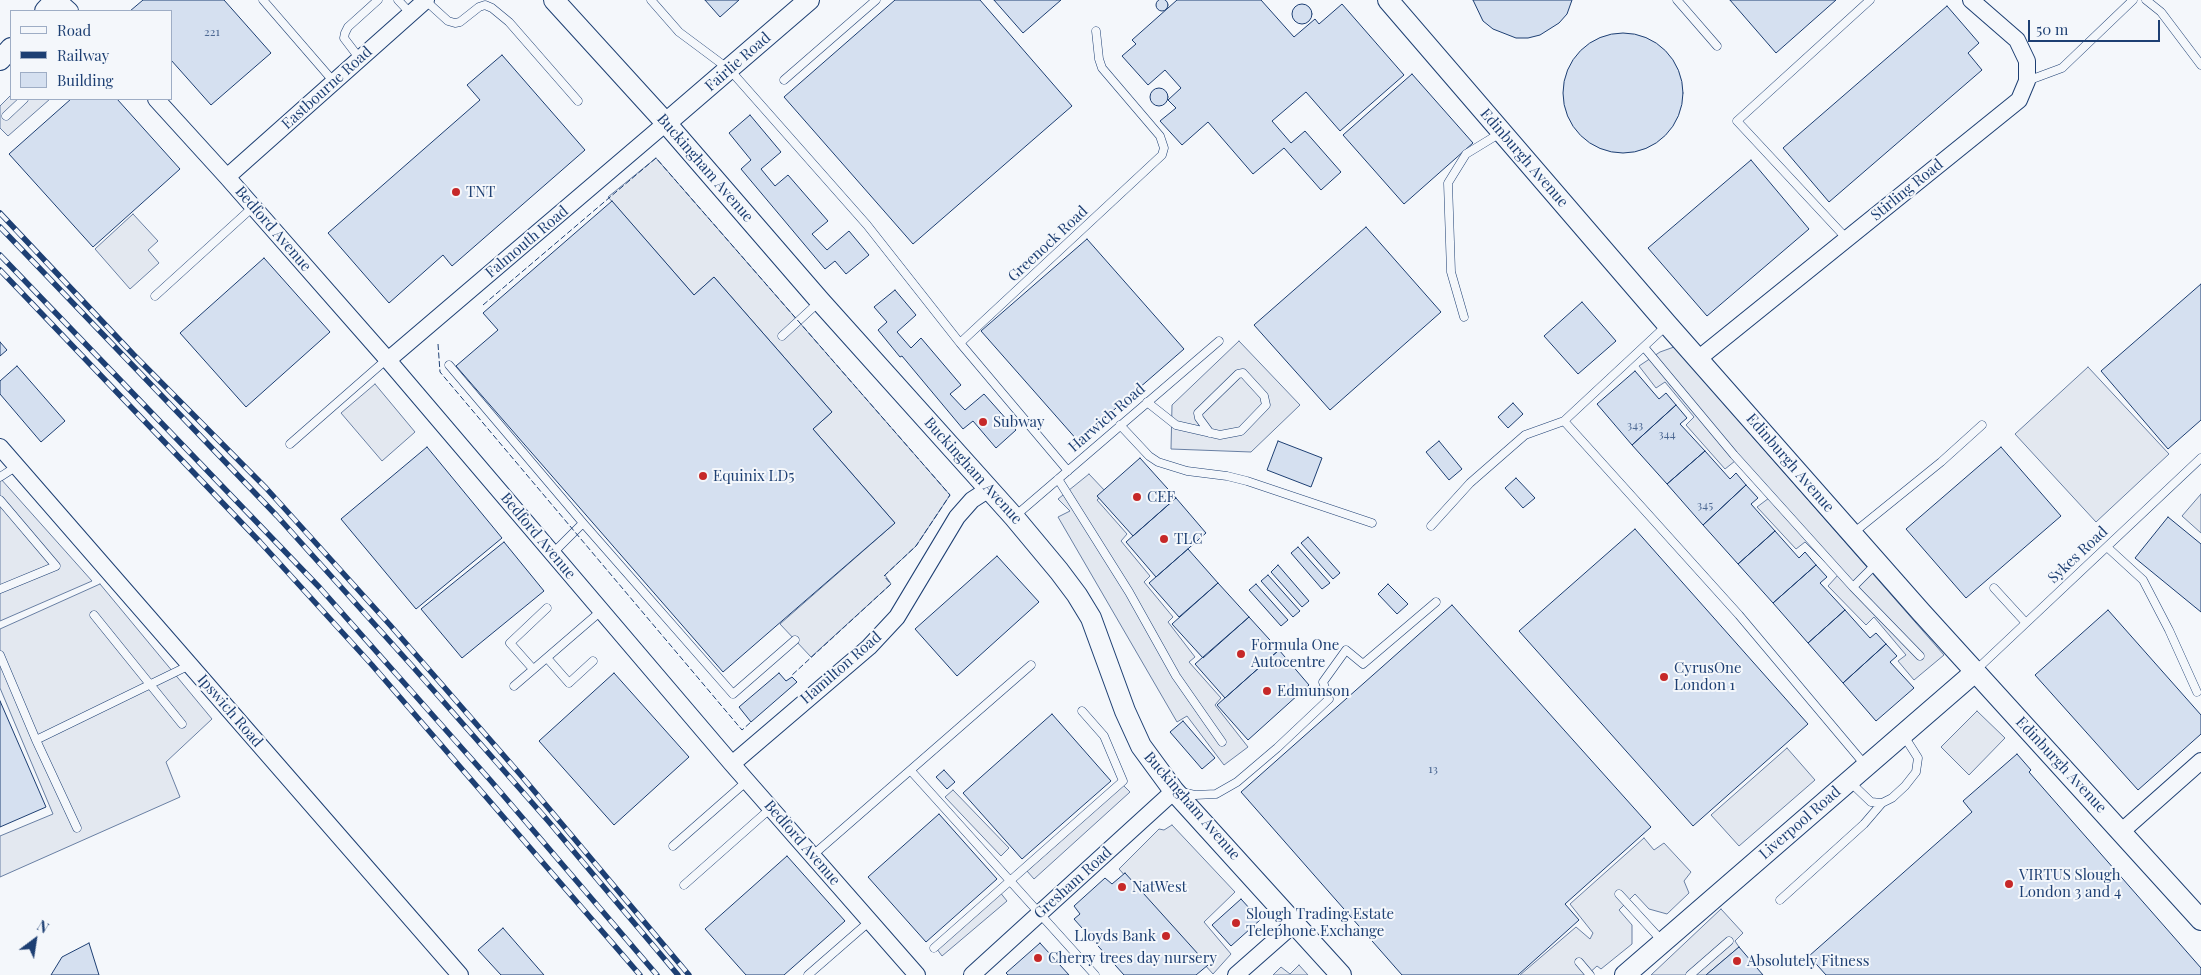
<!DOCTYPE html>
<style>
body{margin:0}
#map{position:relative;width:2201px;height:975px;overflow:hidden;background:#f4f7fb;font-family:"Playfair Display",serif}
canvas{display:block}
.legend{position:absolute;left:10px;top:10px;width:162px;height:90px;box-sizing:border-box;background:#f4f7fb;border:1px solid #9eadc5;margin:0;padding:6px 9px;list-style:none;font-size:15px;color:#1d3f73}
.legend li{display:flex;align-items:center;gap:10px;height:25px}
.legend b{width:25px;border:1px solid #9eadc5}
.north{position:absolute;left:10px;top:915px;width:50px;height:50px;-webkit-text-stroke:4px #f4f7fb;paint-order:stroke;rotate:31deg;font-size:14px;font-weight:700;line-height:20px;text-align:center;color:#1d3f73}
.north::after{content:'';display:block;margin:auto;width:18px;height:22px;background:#1d3f73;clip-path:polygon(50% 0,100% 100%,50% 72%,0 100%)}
.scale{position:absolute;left:2028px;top:20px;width:132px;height:22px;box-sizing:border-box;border:2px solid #1d3f73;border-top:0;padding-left:6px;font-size:15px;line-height:18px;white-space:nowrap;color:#1d3f73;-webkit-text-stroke:4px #f4f7fb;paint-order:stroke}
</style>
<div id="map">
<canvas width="2201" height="975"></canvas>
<ul class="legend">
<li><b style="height:6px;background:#f4f7fb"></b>Road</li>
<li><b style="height:6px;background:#1d3f73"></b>Railway</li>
<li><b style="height:14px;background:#d5e0f0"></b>Building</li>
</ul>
<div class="north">N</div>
<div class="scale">50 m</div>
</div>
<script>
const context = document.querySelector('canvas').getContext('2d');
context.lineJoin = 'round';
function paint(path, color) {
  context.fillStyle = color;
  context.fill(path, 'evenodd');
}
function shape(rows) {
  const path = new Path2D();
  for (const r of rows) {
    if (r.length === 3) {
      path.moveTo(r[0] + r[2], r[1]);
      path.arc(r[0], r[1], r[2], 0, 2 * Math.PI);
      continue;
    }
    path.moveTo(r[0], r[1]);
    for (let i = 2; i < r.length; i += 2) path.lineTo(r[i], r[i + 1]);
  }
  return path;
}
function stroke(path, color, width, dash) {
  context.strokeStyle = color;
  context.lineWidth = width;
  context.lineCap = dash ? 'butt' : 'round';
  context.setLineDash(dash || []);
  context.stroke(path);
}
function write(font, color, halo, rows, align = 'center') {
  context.font = font + ' "Playfair Display",serif';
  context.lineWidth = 4;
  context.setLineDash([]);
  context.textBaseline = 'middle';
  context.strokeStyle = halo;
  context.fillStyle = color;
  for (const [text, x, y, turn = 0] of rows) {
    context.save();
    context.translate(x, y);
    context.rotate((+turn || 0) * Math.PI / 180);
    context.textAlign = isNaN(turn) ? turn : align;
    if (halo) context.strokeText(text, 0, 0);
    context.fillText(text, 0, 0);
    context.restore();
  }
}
const parking = shape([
 [11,95,11,99,50,99,8,136,0,128,0,106,11,95],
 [656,158,950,495,916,546,885,575,891,584,811,657,780,624,895,523,813,429,832,412,714,277,694,295,608,197,656,158],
 [133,214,158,241,148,250,159,263,130,289,95,249,133,214],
 [1239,341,1300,405,1251,452,1171,449,1172,405,1239,341],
 [1674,347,1944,655,1914,680,1898,661,1906,655,1874,617,1866,625,1828,586,1838,575,1805,542,1796,549,1757,507,1769,498,1735,461,1725,469,1686,425,1694,417,1665,382,1656,388,1639,366,1660,352,1674,347],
 [2088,367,2169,454,2096,522,2015,434,2088,367],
 [375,384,415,432,382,461,341,413,375,384],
 [1089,474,1106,492,1097,500,1127,534,1121,541,1150,576,1144,582,1173,617,1168,622,1195,657,1189,662,1221,698,1215,705,1248,747,1224,765,1187,716,1177,722,1058,517,1070,511,1058,499,1089,474],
 [0,478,92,581,0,621,0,478],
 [2201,494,2201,533,2182,516,2201,494],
 [100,584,212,719,166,762,180,797,0,877,0,836,53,814,0,688,0,629,100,584],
 [1977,711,2005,738,1969,775,1941,747,1977,711],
 [1787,748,1815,780,1739,846,1711,815,1787,748],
 [1123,785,1130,792,1034,879,1027,871,1123,785],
 [953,790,1009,848,1001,856,945,797,953,790],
 [1172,825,1235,892,1204,922,1231,954,1213,974,1119,869,1159,829,1164,830,1172,825],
 [1644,838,1654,850,1664,843,1691,872,1684,881,1689,893,1667,914,1649,909,1635,894,1619,910,1632,925,1632,944,1601,969,1597,966,1587,975,1520,975,1576,927,1590,939,1593,933,1570,904,1644,838],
 [999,891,1007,901,942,956,934,945,999,891],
 [1721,909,1743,933,1735,941,1739,947,1706,975,1651,975,1721,909],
 [1299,965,1308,975,1273,975,1281,967,1290,974,1299,965]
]);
paint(parking, '#e3e8f0');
stroke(parking, '#687fa3', 1);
const building = shape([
 [1162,5,6],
 [143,0,224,0,271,53,211,105,171,60,171,11,130,11,143,0],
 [705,0,739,0,720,17,705,0],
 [895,0,980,0,1072,106,913,244,784,97,895,0],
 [994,0,1061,0,1023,33,994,0],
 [1177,0,1261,0,1294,37,1315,19,1319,24,1342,4,1404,75,1340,131,1306,92,1272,121,1291,143,1305,131,1341,172,1321,190,1284,148,1253,174,1208,122,1182,145,1160,121,1176,108,1168,100,1181,88,1165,70,1148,85,1122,56,1136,44,1132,40,1177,0],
 [1473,0,1572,0,1567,14,1559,23,1540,35,1528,38,1516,38,1493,29,1483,21,1473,0],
 [1730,0,1836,0,1776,53,1730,0],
 [1302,14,10],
 [1947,6,1979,43,1968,53,1982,70,1829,202,1783,148,1947,6],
 [1623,93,60],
 [502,55,585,150,452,266,443,255,389,303,328,233,480,100,467,85,502,55],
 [1412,74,1473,143,1404,204,1343,135,1412,74],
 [1159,97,9],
 [71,99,117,99,180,169,93,247,9,154,71,99],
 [750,115,781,152,761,169,775,186,788,175,828,221,812,234,827,250,849,231,869,255,846,274,835,261,825,269,741,169,751,160,729,133,750,115],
 [1751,160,1809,229,1707,316,1648,248,1751,160],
 [612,201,694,295,714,277,832,412,813,429,895,523,723,672,456,366,498,330,483,313,612,201],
 [1366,227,1441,312,1330,410,1254,325,1366,227],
 [1087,239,1184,349,1078,441,981,331,1087,239],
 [264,258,330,332,246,407,180,333,264,258],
 [2201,284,2201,420,2168,449,2101,371,2201,284],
 [895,290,916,315,897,332,911,348,921,338,961,385,950,394,965,410,984,394,1016,430,996,448,973,421,963,429,902,356,900,357,878,330,887,322,874,307,895,290],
 [1582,302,1616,341,1578,374,1544,336,1582,302],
 [0,342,7,350,0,356,0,342],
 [17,366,65,421,41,442,0,394,0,381,17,366],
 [1635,371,1659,399,1666,393,1676,405,1632,445,1597,404,1635,371],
 [1513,403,1523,414,1508,428,1498,417,1513,403],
 [1676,405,1687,418,1680,424,1705,451,1667,484,1632,445,1676,405],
 [1278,441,1322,458,1311,487,1267,470,1278,441],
 [1439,441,1462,469,1449,480,1426,452,1439,441],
 [427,447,502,538,416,609,341,519,427,447],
 [2001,447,2061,516,1966,598,1906,529,2001,447],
 [1705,451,1730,479,1736,473,1746,485,1703,525,1667,484,1705,451],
 [1140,458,1176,498,1133,536,1097,496,1140,458],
 [1516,478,1535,498,1523,508,1505,488,1516,478],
 [1746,485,1758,498,1751,504,1775,531,1738,564,1703,525,1746,485],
 [1176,498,1206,533,1156,577,1126,542,1176,498],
 [2168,517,2201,544,2201,612,2135,558,2168,517],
 [1635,529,1808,724,1693,826,1519,631,1635,529],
 [1775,531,1799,558,1805,552,1816,565,1773,603,1738,564,1775,531],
 [1308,537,1340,573,1333,579,1301,543,1308,537],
 [504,542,544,591,462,658,421,609,504,542],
 [1298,547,1330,583,1322,589,1291,553,1298,547],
 [1188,549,1218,583,1179,617,1149,583,1188,549],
 [997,556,1039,602,957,676,915,629,997,556],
 [1278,565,1309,601,1302,607,1271,572,1278,565],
 [1816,565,1827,577,1820,583,1845,610,1808,643,1773,603,1816,565],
 [1268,575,1300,611,1293,617,1261,581,1268,575],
 [1218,583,1249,617,1203,658,1172,624,1218,583],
 [1256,584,1288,620,1281,626,1249,590,1256,584],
 [1388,584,1408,604,1397,614,1378,594,1388,584],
 [1452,605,1651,827,1565,904,1579,920,1518,975,1402,975,1241,792,1452,605],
 [1845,610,1870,638,1876,633,1886,644,1843,683,1808,643,1845,610],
 [2108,610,2201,715,2201,734,2138,790,2035,675,2108,610],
 [1249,617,1279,650,1225,698,1195,664,1249,617],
 [1886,644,1897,656,1890,662,1914,688,1876,721,1843,683,1886,644],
 [1279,650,1309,685,1248,740,1217,705,1279,650],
 [614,673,689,757,614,825,539,741,614,673],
 [779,673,786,681,792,677,797,682,751,722,739,707,779,673],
 [0,701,46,807,0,827,0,701],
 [1052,714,1111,781,1022,859,963,793,1052,714],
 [1183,721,1215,758,1202,769,1170,732,1183,721],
 [2017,754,2031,770,2029,772,2201,968,2201,975,1826,975,1809,956,1972,812,1963,801,2017,754],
 [944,770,955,782,947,789,936,777,944,770],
 [939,814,997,879,926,942,868,877,939,814],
 [787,856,845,921,784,975,746,975,705,929,787,856],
 [1125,873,1208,965,1196,975,1124,975,1074,919,1080,914,1074,906,1105,878,1112,884,1125,873],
 [1241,899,1260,920,1231,946,1212,925,1241,899],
 [503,928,544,975,501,975,478,950,503,928],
 [89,943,99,975,51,975,62,957,89,943],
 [1040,943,1069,975,1008,975,1006,973,1040,943],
 [1739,947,1763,975,1706,975,1739,947]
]);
paint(building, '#d5e0f0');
stroke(building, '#1d3f73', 1);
const service = shape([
 [263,0,334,82],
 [398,0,411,14],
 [651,0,679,32,730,70,867,225,960,343,1068,471],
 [1677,0,1717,46],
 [2146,0,2161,12,2201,65],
 [426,1,448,21,455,23,460,22,479,7,485,5,492,8,509,22,578,101],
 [360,59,344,38,345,33,348,27,378,0],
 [784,80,876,0],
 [2027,81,2062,68,2133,0],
 [6,116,24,99],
 [1847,239,1737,121,1870,0],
 [155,296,253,207],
 [1464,317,1451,272,1448,183,1466,154,1502,132],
 [1666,326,1564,421,1739,615,1866,766],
 [782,336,819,302],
 [960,343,1162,155,1164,148,1160,136,1102,68,1099,59,1096,31],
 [1644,347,1734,455,1853,587,1920,656],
 [449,365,583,523,733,694,795,640],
 [1147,402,1176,425,1220,435,1241,431,1266,405,1264,396,1243,373,1238,374,1198,413,1199,418,1210,433],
 [1120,425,1149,456,1158,462,1187,471,1227,476,1247,481,1372,523],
 [290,444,387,359],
 [0,477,17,466],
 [1058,479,1129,592,1176,676,1222,742],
 [0,500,56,566,0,589],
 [1014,517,1219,341],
 [1431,526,1470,483,1525,435,1564,421],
 [1852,534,1941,462,1982,425],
 [2107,547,2143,580,2169,630,2197,692],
 [553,553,583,523],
 [1853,587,1876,564],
 [1994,588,2026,623],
 [94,615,182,724],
 [0,655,36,740,77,828],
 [547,658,569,683,593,661],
 [533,669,510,643,547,608],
 [1975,671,2201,458],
 [514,686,601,611],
 [36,740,190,665],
 [911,771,1095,975],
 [1849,781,1871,802,1882,803,1892,798,1905,786,1916,772,1918,758,1904,736],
 [1181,792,1195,795,1216,794,1237,782,1277,748,1329,699,1323,682,1346,650,1363,664,1436,602],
 [673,846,747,781],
 [813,855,1031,665],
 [684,885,771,808],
 [1619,894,1663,942],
 [1780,900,1864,824,1882,803],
 [934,948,1123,781,1104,736,1082,711],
 [1579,962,1590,975],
 [808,975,870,921],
 [1690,975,1729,941]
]);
const minor = shape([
 [58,0,70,11],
 [156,99,227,177,387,359,732,764,917,975],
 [227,177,426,0],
 [1698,359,2019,100,2027,81,2027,61,2017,40,1971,0],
 [388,360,666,123],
 [0,447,460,975],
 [732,764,869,647,897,617,957,517,972,500,989,489],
 [2122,831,2201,761],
 [972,975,1174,791],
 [1236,975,1295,923]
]);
const tertiary = shape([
 [554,0,666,123,820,301,1014,517,1059,571,1077,595,1091,618,1125,711,1141,746,1174,791,1341,975],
 [1388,0,1667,324,1921,612,2201,920],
 [45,11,55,0],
 [0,60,11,48],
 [666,123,809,0],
 [1625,975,1975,672]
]);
stroke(service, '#1d3f73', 9);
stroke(minor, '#1d3f73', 18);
stroke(tertiary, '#1d3f73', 22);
stroke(service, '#f4f7fb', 8);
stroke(minor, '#f4f7fb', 16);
stroke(tertiary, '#f4f7fb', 20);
const rail = shape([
 [0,213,133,354,266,488,390,625,519,773,689,975],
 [0,227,277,516,413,667,549,822,678,975],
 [0,255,320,588,491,781,657,975],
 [0,270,260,542,372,665,640,975]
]);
stroke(rail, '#1d3f73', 5.5);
stroke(rail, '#f4f7fb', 4, [11]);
stroke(shape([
 [483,305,656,158,950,495,916,546,884,576,891,584,791,676],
 [438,344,440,372,742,730,751,722]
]), '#1d3f73', 1, [6, 2.5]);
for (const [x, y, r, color] of [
 [456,192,5,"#c62828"],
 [983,422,5,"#c62828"],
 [703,476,5,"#c62828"],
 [1137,497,5,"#c62828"],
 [1164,539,5,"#c62828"],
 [1241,654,5,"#c62828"],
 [1664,677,5,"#c62828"],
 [1267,691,5,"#c62828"],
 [2009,884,5,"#c62828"],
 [1122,887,5,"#c62828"],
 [1236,923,5,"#c62828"],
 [1166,936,5,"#c62828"],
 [1038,958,5,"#c62828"],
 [1737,961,5,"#c62828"]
]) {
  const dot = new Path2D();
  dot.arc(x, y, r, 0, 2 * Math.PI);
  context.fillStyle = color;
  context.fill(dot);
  stroke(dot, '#f4f7fb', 2);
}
write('12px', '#4b6792', null, [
 ["221",212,32],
 ["343",1635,425],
 ["344",1667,434],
 ["345",1705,505],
 ["13",1433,769]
]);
write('15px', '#1d3f73', '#f4f7fb', [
 ["Fairlie Road",738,62,-41],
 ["Eastbourne Road",327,88,-42],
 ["Edinburgh Avenue",1524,158,49],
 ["Buckingham Avenue",705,168,49],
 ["Stirling Road",1907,190,-39],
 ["Bedford Avenue",273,229,49],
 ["Falmouth Road",527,242,-40],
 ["Greenock Road",1048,244,-43],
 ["Harwich Road",1107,418,-41],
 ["Edinburgh Avenue",1790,463,49],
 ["Buckingham Avenue",973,471,48],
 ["Bedford Avenue",538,536,50],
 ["Sykes Road",2078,555,-43],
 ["Hamilton Road",841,668,-41],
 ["Ipswich Road",230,711,49],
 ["Edinburgh Avenue",2061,765,47],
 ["Buckingham Avenue",1192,806,49],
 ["Liverpool Road",1800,823,-41],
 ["Bedford Avenue",802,843,49],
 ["Gresham Road",1073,883,-42]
]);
write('15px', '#1d3f73', '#f4f7fb', [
 ["TNT",466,192],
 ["Subway",993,422],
 ["Equinix LD5",713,476],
 ["CEF",1147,497],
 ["TLC",1174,539],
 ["Formula One",1251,645],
 ["Autocentre",1251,662],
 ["CyrusOne",1674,668],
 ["London 1",1674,685],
 ["Edmunson",1277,691],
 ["VIRTUS Slough",2019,875],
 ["London 3 and 4",2019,892],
 ["NatWest",1132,887],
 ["Slough Trading Estate",1246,914],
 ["Telephone Exchange",1246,931],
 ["Lloyds Bank",1156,936,"right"],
 ["Cherry trees day nursery",1048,958],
 ["Absolutely Fitness",1747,961]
], 'left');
</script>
